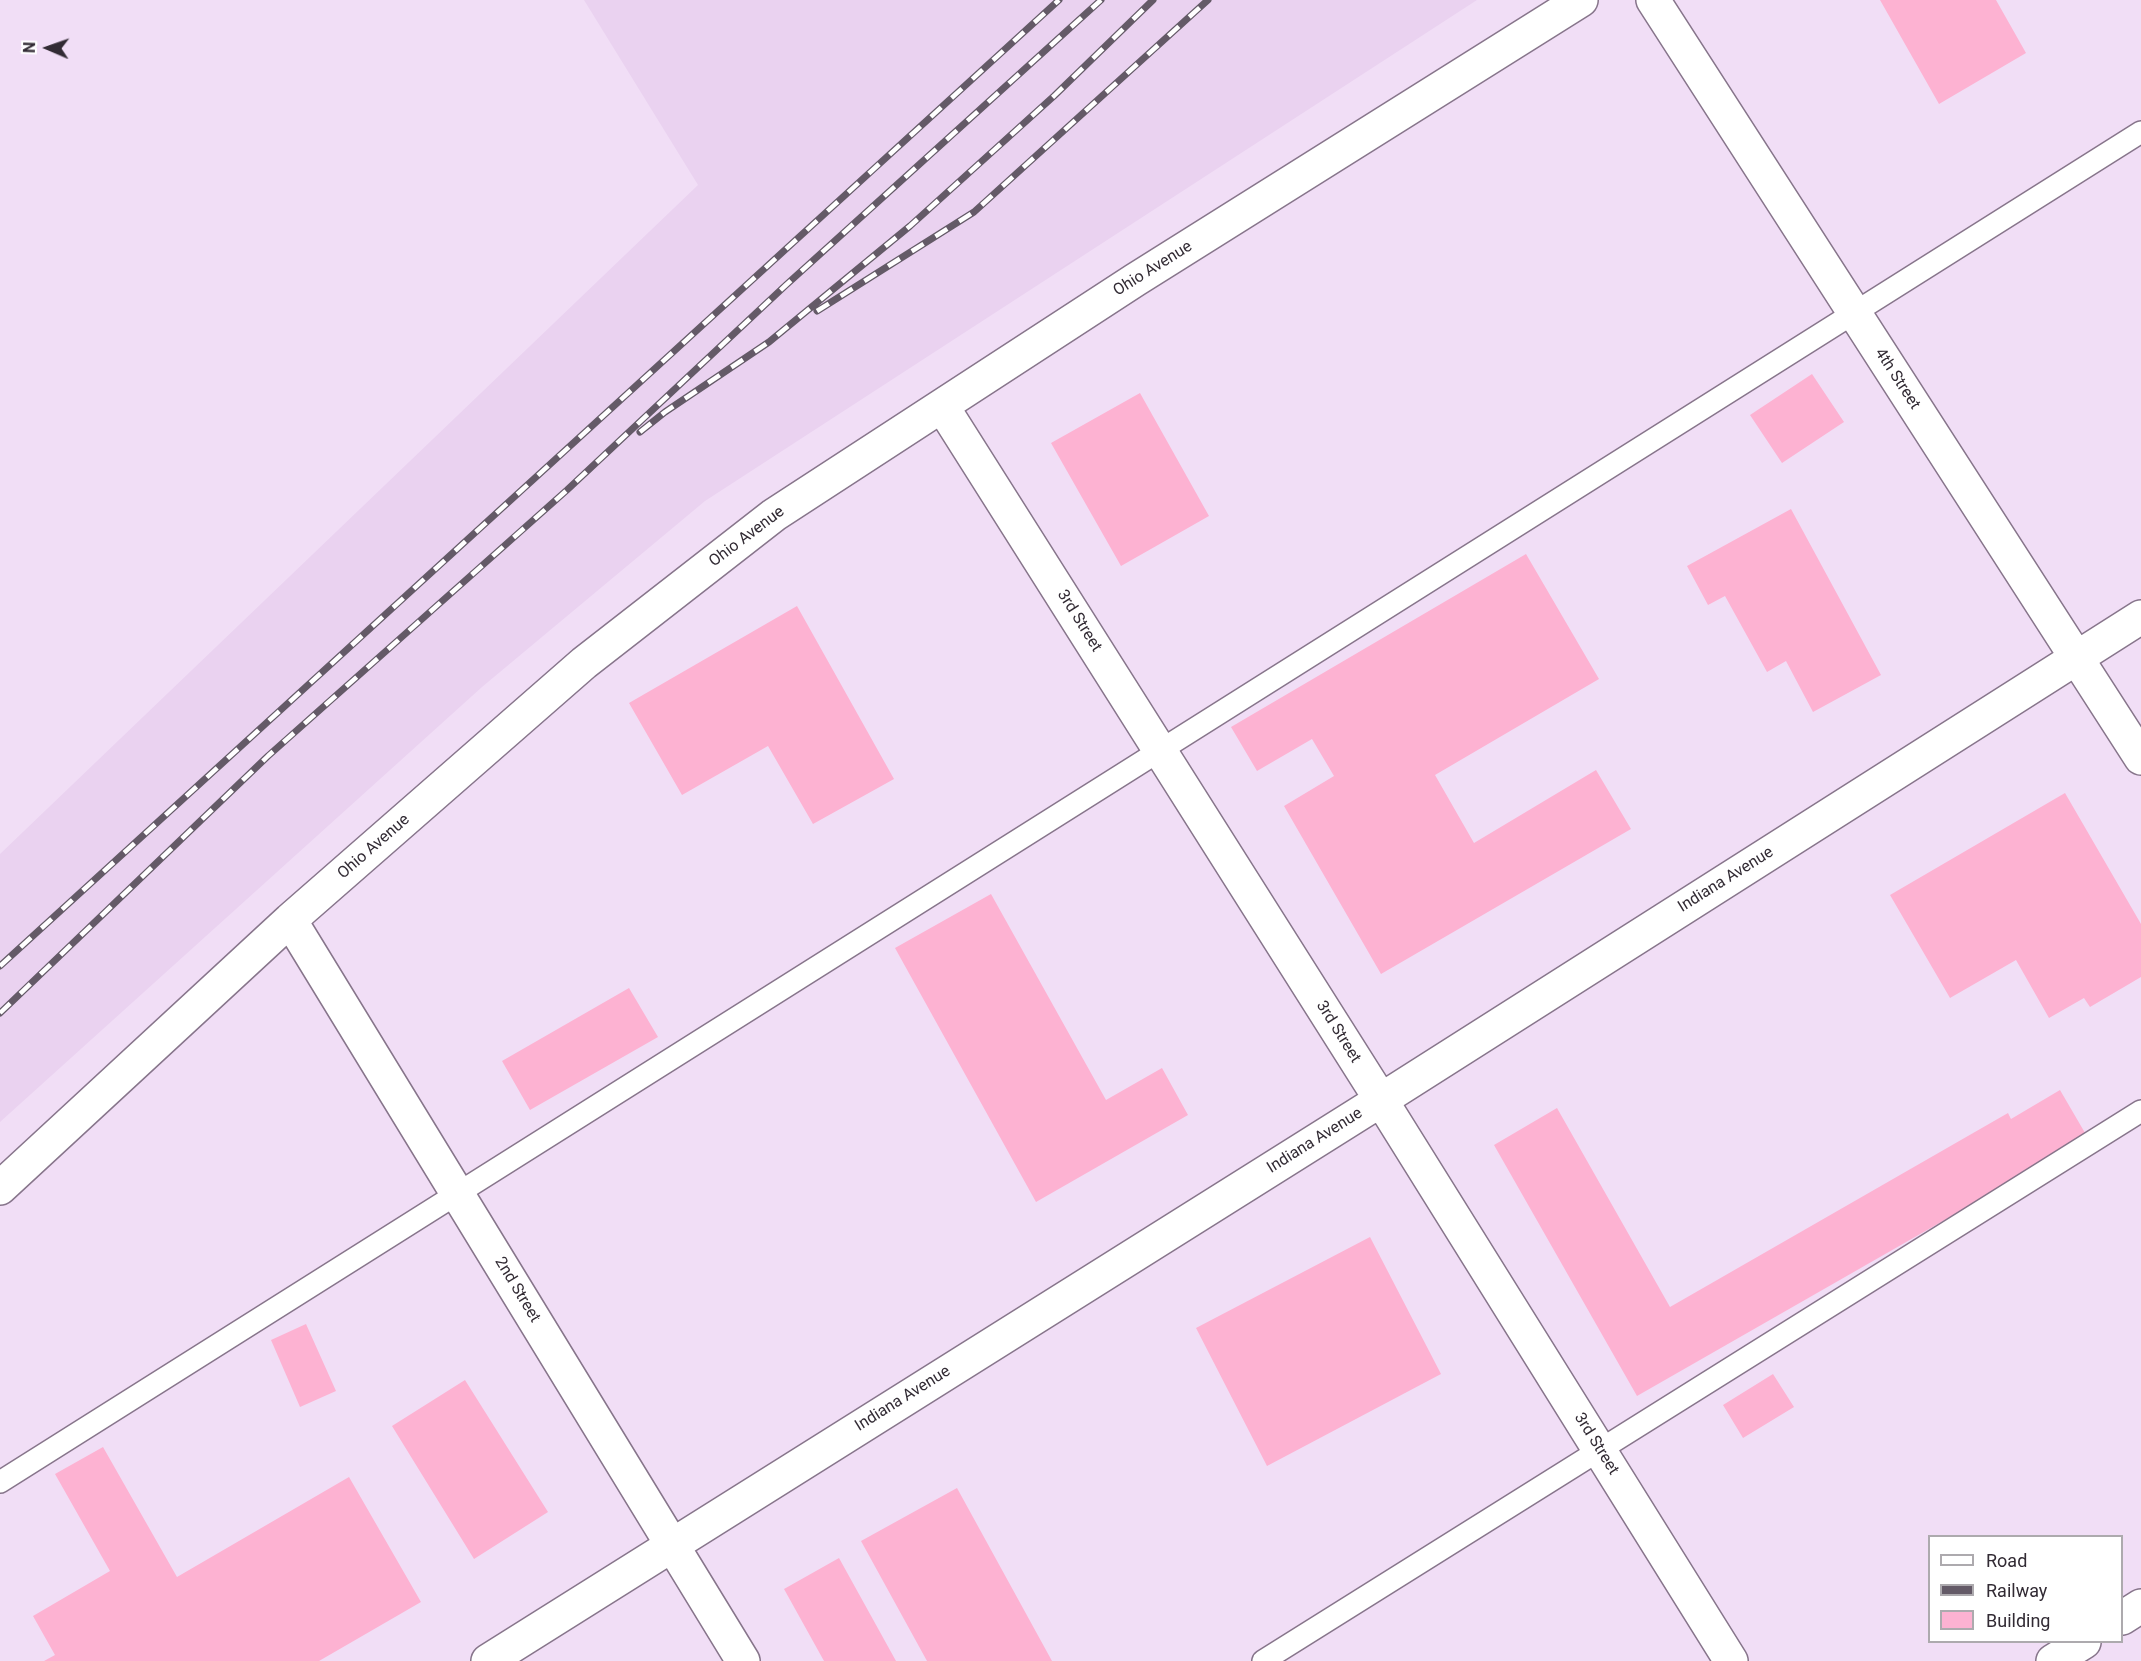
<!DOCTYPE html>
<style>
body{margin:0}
#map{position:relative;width:2141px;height:1661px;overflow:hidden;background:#f1def6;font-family:Roboto,sans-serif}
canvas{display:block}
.legend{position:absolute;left:1928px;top:1535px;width:195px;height:108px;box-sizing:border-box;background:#fff;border:2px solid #adaaae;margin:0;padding:8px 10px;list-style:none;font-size:18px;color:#322b34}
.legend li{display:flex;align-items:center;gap:12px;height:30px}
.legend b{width:30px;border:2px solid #adaaae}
.north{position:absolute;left:18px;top:18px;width:60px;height:60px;-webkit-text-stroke:4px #fff;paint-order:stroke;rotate:272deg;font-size:16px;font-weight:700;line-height:24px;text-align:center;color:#322b34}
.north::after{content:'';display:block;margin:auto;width:21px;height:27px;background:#322b34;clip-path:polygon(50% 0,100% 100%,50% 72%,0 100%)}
</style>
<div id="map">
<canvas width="2141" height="1661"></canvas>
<ul class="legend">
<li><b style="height:8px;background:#fff"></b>Road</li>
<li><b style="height:8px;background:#645a67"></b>Railway</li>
<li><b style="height:16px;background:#fdb2d2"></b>Building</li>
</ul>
<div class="north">N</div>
</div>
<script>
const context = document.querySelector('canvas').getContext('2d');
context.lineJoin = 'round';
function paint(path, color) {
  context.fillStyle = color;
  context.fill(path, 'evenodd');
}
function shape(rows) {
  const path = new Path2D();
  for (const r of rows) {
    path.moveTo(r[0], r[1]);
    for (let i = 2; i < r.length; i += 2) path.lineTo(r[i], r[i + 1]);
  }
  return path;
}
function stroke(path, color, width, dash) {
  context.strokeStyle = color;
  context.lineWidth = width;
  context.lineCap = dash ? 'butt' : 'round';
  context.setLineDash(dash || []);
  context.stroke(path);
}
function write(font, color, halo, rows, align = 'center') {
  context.font = font + ' Roboto,sans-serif';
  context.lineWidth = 4.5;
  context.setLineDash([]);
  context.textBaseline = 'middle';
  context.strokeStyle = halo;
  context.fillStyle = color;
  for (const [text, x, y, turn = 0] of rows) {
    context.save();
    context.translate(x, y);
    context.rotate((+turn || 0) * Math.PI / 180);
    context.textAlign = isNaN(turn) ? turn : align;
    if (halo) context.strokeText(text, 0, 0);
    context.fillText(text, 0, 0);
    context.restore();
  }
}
paint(shape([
 [584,0,1477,0,705,501,482,687,0,1122,0,854,698,185]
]), '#ead2f0');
paint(shape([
 [1880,0,1996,0,2026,53,1939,104],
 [1812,374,1844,422,1782,463,1750,415],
 [1140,393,1209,516,1121,566,1051,443],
 [1791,509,1881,675,1813,712,1786,661,1767,672,1725,596,1708,605,1687,566],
 [1526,554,1599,679,1435,775,1474,843,1596,770,1631,829,1381,974,1284,806,1334,776,1312,739,1257,771,1231,727],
 [797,606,894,779,813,824,768,746,682,795,629,703],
 [2065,793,2141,924,2141,977,2090,1007,2084,998,2049,1018,2016,960,1950,998,1890,895],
 [991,894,1106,1100,1162,1068,1188,1115,1036,1202,895,948],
 [629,988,658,1037,530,1110,502,1061],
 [2060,1090,2088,1138,1637,1396,1494,1145,1557,1108,1670,1307,2008,1113,2011,1119],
 [1370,1237,1441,1374,1267,1466,1196,1328],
 [306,1324,336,1391,300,1407,271,1340],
 [1773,1374,1794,1407,1743,1438,1723,1405],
 [465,1380,548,1512,474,1559,392,1426],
 [103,1447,177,1577,349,1477,421,1602,319,1661,44,1661,55,1655,33,1616,110,1571,55,1474],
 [957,1488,1052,1661,927,1661,861,1541],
 [839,1558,896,1661,824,1661,784,1589]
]), '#fdb2d2');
const service = shape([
 [0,1482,2141,132],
 [1263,1661,2141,1111]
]);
const minor = shape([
 [1653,0,2141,758],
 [942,406,1381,1100,1731,1661],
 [290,920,743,1661],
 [0,1188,290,920,584,663,774,515,1135,280,1581,0],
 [488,1661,1381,1100,2141,617]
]);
const secondary = shape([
 [2122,1618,2141,1606],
 [2053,1661,2084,1642]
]);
stroke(service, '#87758b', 24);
stroke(minor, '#87758b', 36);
stroke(secondary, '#87758b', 36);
stroke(service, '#fff', 21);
stroke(minor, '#fff', 33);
stroke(secondary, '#fff', 33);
const rail = shape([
 [817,311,974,212,1208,0],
 [640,432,665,412,769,342,910,226,1054,96,1153,0],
 [0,966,1059,0],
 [0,1013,268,756,567,490,786,285,1101,0]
]);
stroke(rail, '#645a67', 7);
stroke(rail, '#fff', 4.5, [14]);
write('16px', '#322b34', '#fff', [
 ["Ohio Avenue",1153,269,-32],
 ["4th Street",1897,379,57],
 ["Ohio Avenue",747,537,-37],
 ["3rd Street",1079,621,58],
 ["Ohio Avenue",374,847,-41],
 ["Indiana Avenue",1726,880,-32],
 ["3rd Street",1338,1032,58],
 ["Indiana Avenue",1315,1141,-32],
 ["2nd Street",517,1290,59],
 ["Indiana Avenue",903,1399,-32],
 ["3rd Street",1596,1444,58]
]);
</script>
